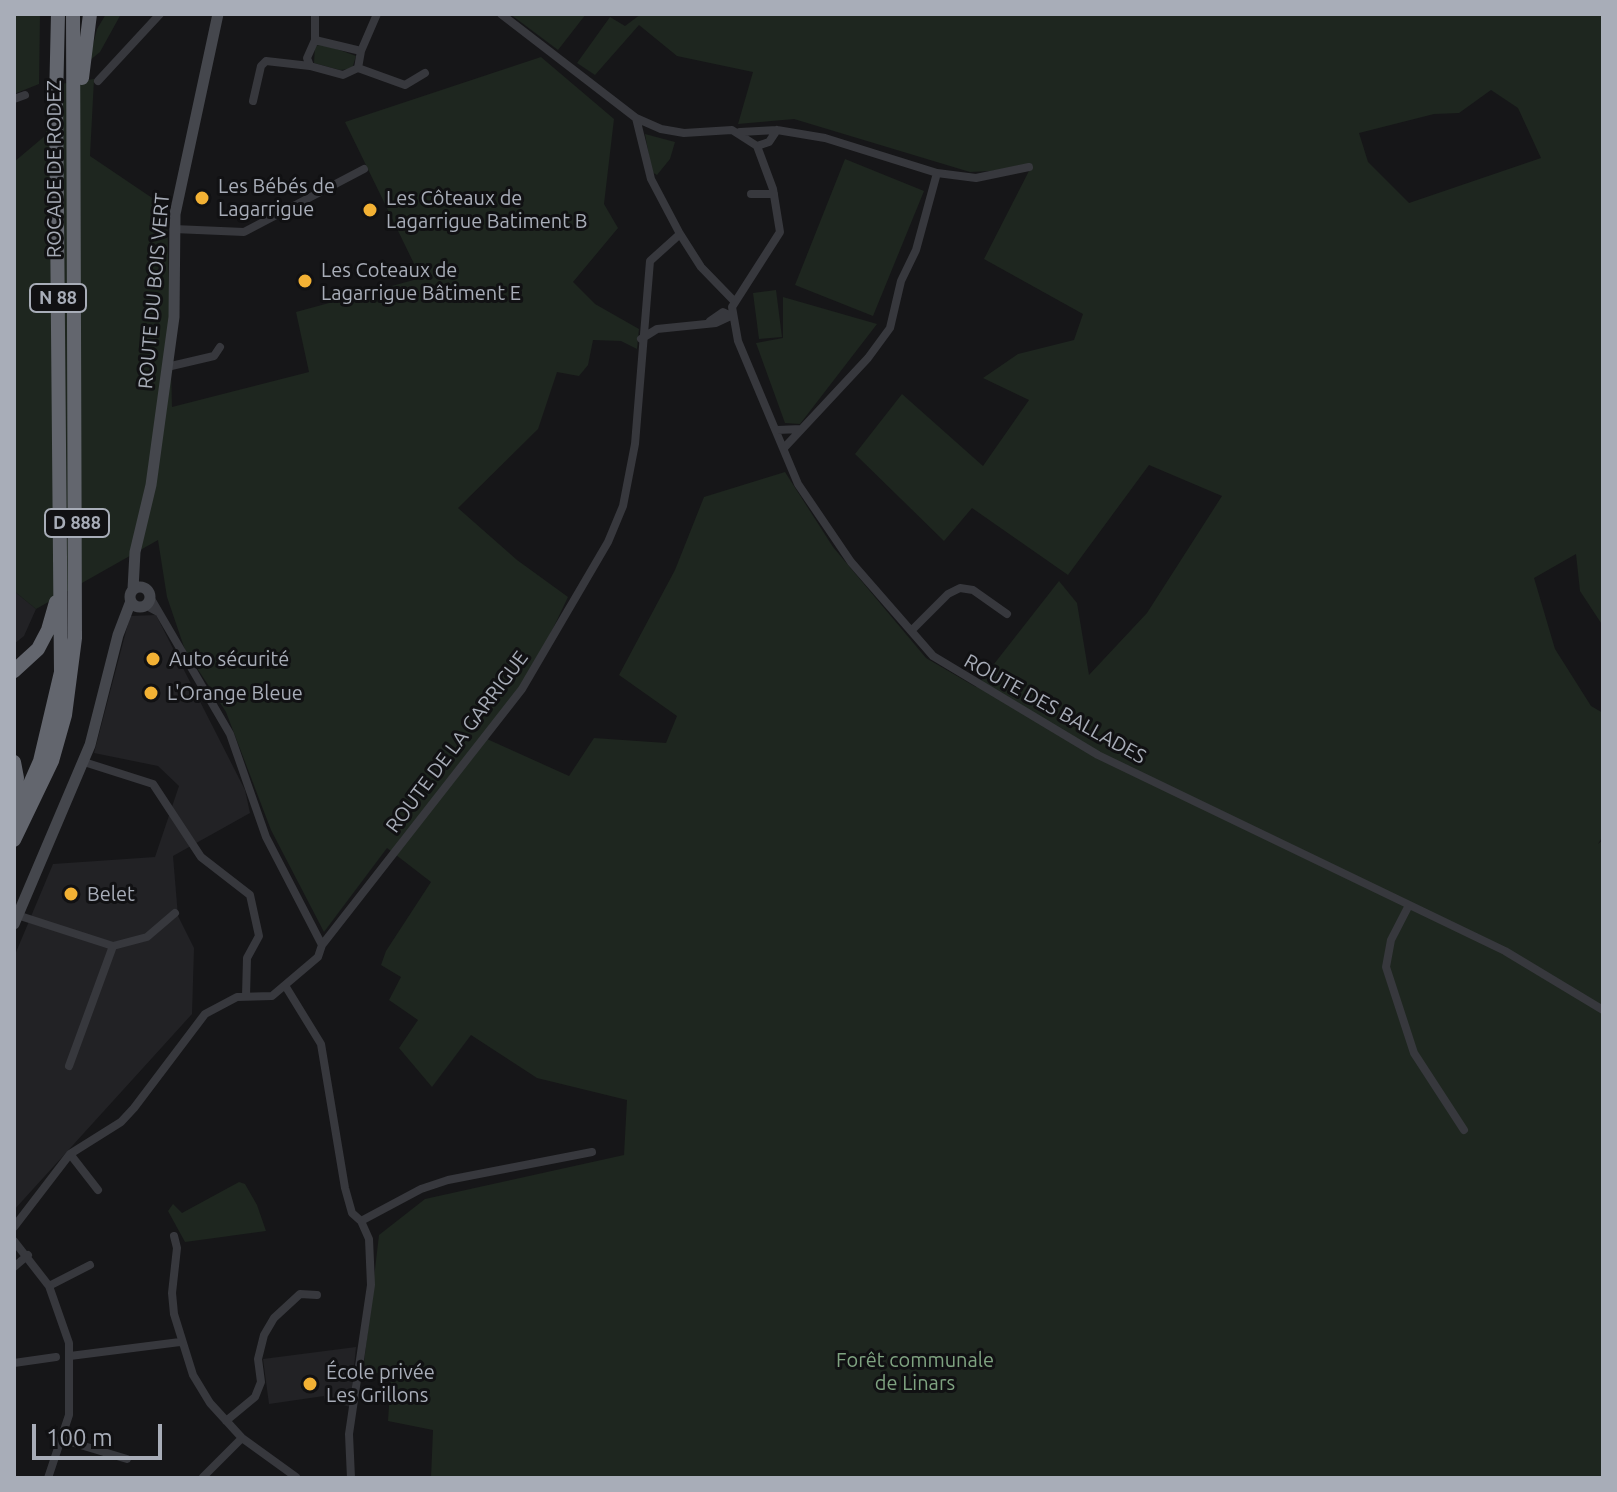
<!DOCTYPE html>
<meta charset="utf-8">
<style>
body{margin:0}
#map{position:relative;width:1617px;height:1492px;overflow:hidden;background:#161618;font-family:Ubuntu,sans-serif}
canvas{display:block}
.frame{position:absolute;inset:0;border:16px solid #a8adb8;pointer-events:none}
.scale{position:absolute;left:32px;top:1424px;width:130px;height:36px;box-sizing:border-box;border:4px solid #a8adb8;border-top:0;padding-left:10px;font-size:24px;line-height:28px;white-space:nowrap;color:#a8adb8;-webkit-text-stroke:6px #111113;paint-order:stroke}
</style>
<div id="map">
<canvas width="1617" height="1492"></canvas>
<div class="frame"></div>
<div class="scale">100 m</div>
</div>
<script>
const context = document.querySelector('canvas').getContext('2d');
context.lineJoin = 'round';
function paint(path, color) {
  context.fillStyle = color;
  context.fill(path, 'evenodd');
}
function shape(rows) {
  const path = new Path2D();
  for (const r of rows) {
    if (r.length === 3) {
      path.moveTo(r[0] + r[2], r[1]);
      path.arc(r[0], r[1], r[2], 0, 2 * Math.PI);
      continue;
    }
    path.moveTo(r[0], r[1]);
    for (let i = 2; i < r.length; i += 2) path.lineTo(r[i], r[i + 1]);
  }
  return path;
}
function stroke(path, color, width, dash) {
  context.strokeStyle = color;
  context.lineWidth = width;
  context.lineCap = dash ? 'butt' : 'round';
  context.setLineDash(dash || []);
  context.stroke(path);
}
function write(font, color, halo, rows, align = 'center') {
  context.font = font + ' Ubuntu,sans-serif';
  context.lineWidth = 6;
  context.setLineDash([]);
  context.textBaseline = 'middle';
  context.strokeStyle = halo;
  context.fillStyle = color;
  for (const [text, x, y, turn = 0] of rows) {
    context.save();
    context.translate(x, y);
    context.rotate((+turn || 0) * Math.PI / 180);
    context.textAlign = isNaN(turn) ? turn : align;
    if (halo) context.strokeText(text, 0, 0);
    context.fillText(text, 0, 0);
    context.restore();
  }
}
paint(shape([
 [14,591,36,609,24,636,14,644],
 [156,615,245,790,250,813,173,856,178,916,194,948,192,1014,14,1210,14,957,53,864,155,857,179,786,158,766,94,753,130,616],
 [356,1347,350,1407,343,1405,343,1401,325,1402,324,1396,269,1404,263,1359]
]), '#222225');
paint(shape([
 [14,14,40,14,39,84,14,94],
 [106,14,121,14,100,52,89,61,97,29],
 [510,14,586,14,558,50],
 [641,14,1603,14,1603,626,1580,591,1576,554,1534,578,1555,649,1591,706,1603,713,1603,836,1598,844,1603,840,1603,1478,431,1478,433,1430,388,1421,391,1375,363,1371,379,1235,425,1199,624,1155,627,1100,537,1078,471,1035,432,1087,399,1048,418,1020,389,1000,401,977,381,965,386,951,431,882,387,848,324,932,271,830,226,712,185,650,167,597,158,540,36,609,14,591,14,162,46,135,47,86,94,79,90,156,167,208,172,407,309,372,296,312,421,278,345,122,541,57,614,119,604,204,618,228,573,282,595,304,639,329,637,349,621,341,593,340,588,365,579,376,557,372,538,429,458,508,517,560,568,597,525,687,487,739,569,776,594,738,666,743,677,716,619,675,675,570,704,497,785,472,833,547,926,658,976,687,1059,581,1077,603,1089,675,1147,613,1222,496,1149,465,1068,575,972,508,944,541,855,454,902,394,983,466,1029,400,983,378,1018,354,1074,340,1083,314,984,259,1030,169,970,172,794,119,738,124,753,72,677,56,639,25,595,75,577,63,610,17,625,26],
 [1491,90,1518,108,1541,158,1409,203,1368,162,1359,133,1434,114,1459,113],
 [323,44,356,56,352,69,340,70,314,63,315,46],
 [645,134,675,142,670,159,657,175,652,172],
 [845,159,924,191,873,316,795,285],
 [776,290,782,337,759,339,753,293],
 [783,297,877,324,800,424,785,423,756,343,783,338],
 [239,1182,245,1184,257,1205,266,1231,185,1242,168,1211,173,1204,182,1213]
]), '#1e261f');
stroke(shape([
 [315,14,315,40,307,58,310,66,343,75,358,68,361,51,377,14],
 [501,14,636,118,661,129,684,133,732,130,757,146],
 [315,40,361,51],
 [358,68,405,85,425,73],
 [98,81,160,14],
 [14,99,25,95],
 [253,101,261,66,266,61,310,66],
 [636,118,651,179,680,234,701,267,735,302],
 [740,132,777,130,825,138,937,173,976,178,1029,167],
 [757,146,773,189,780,232,732,307,738,341,798,484,851,562,933,656,1098,755,1505,951,1603,1010],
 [757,146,769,142,777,130],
 [751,194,774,194],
 [174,229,244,232,364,169],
 [710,321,723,312,731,316],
 [641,339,657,329,716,323,731,316],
 [167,367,214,356,220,347],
 [777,430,801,429],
 [784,448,868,358,890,328,901,281,916,250,937,173],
 [145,605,158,612],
 [912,630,948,594,960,588,973,590,1007,614],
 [84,762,153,784,201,857,250,895,259,936,247,958,246,996],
 [1408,907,1391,940,1386,967,1414,1053,1464,1130],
 [17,915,113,946,69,1066],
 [322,945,522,689,608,542,623,506,635,444,650,261,680,234],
 [113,946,147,937,175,913],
 [286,987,321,1044,345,1188,352,1213,361,1221,369,1239,371,1285,349,1434,351,1478],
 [70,1154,98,1190],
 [361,1221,421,1189,448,1180,592,1152],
 [14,1227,70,1154,121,1122,134,1108,205,1014,237,997,272,996,318,957,322,945,266,837,230,734,150,597],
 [174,1236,177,1248,172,1293,174,1314,193,1375,210,1403,242,1438,296,1477],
 [14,1241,49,1286,69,1343,69,1415,48,1478],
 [14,1267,28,1255],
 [49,1286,90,1265],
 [70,1356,180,1342],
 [14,1363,56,1357],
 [226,1421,255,1397,261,1382,258,1359,264,1335,274,1318,300,1294,317,1295],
 [64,1440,127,1459],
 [203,1477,242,1438]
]), '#37383d', 8);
stroke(shape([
 [140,597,10],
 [133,589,135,552,151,485,174,317,175,214,218,14],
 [14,924,90,745,118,635,131,601]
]), '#45474d', 11);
stroke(shape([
 [82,78,90,14],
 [14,671,38,649,48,630,56,602],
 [14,762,17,778,14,796],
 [14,820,40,761,61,672,56,101,58,14],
 [14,840,52,761,65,715,75,638,73,14]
]), '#63666e', 14);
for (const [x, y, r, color] of [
 [202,198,8,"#f2b134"],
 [370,210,8,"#f2b134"],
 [305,281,8,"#f2b134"],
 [153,659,8,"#f2b134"],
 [151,693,8,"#f2b134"],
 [71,894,8,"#f2b134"],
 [310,1384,8,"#f2b134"]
]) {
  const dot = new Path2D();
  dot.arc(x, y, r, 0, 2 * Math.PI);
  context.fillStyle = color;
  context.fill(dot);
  stroke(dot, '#111113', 3);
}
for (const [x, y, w] of [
 [58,298,56],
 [77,523,64]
]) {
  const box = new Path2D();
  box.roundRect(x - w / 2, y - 14, w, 28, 6);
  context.fillStyle = '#111113';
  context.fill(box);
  stroke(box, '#a8adb8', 2);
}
write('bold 18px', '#a8adb8', null, [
 ["N 88",58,298],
 ["D 888",77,523]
]);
write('20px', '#a8adb8', '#111113', [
 ["ROCADE DE RODEZ",54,169,-90],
 ["ROUTE DU BOIS VERT",154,291,-85],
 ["ROUTE DES BALLADES",1055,709,29],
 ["ROUTE DE LA GARRIGUE",457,742,-53]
]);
write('20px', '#a8adb8', '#111113', [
 ["Les Bébés de",218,186],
 ["Lagarrigue",218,209],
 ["Les Côteaux de",386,198],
 ["Lagarrigue Batiment B",386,221],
 ["Les Coteaux de",321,270],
 ["Lagarrigue Bâtiment E",321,293],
 ["Auto sécurité",169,659],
 ["L'Orange Bleue",167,693],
 ["Belet",87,894],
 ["École privée",326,1372],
 ["Les Grillons",326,1395]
], 'left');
write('20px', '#7fa381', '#111113', [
 ["Forêt communale",915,1360],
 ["de Linars",915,1383]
]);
</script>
